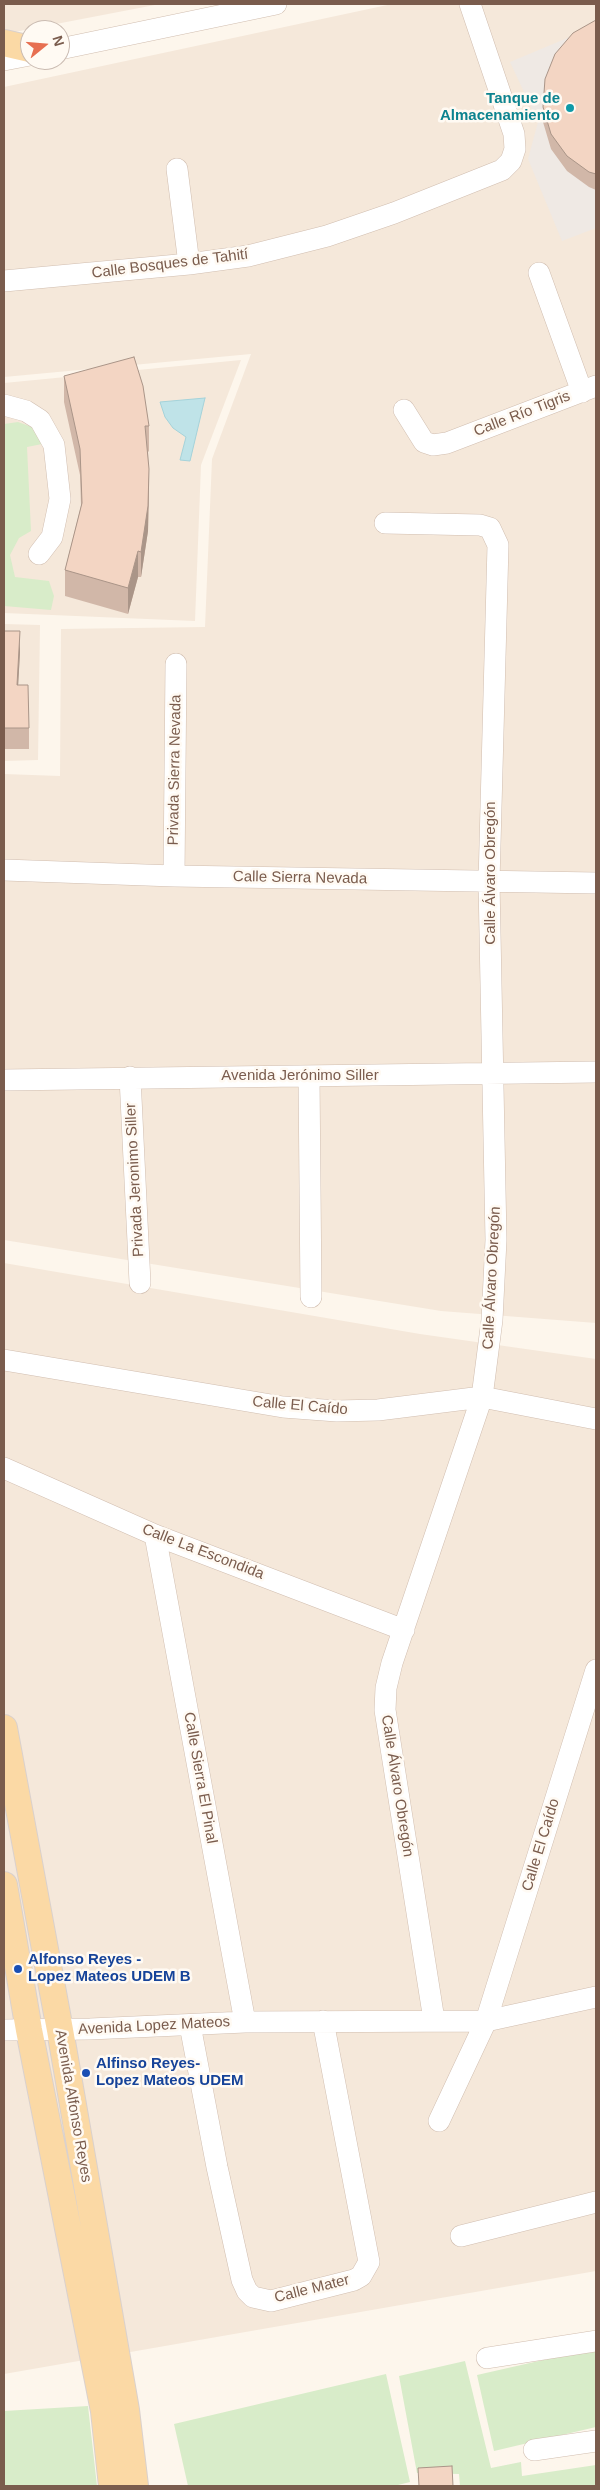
<!DOCTYPE html>
<meta charset="utf-8">
<style>
body{margin:0}
#map{position:relative;width:600px;height:2490px;overflow:hidden;background:#fdf6ec;font-family:Arial,sans-serif}
canvas{display:block}
.frame{position:absolute;inset:0;border:5px solid #7a5c4d;pointer-events:none}
.north{position:absolute;left:20px;top:20px;width:50px;height:50px;box-sizing:border-box;background:#fffaf3;border:1px solid #cabbb1;border-radius:50%;rotate:73deg;font-size:14px;font-weight:700;line-height:20px;text-align:center;color:#7a5c4d}
.north::after{content:'';display:block;margin:auto;width:18px;height:22px;background:#e76f51;clip-path:polygon(50% 0,100% 100%,50% 72%,0 100%)}
</style>
<div id="map">
<canvas width="600" height="2490"></canvas>
<div class="frame"></div>
<div class="north">N</div>
</div>
<script>
const context = document.querySelector('canvas').getContext('2d');
context.lineJoin = 'round';
function paint(path, color) {
  context.fillStyle = color;
  context.fill(path, 'evenodd');
}
function shape(rows) {
  const path = new Path2D();
  for (const r of rows) {
    path.moveTo(r[0], r[1]);
    for (let i = 2; i < r.length; i += 2) path.lineTo(r[i], r[i + 1]);
  }
  return path;
}
function stroke(path, color, width, dash) {
  context.strokeStyle = color;
  context.lineWidth = width;
  context.lineCap = dash ? 'butt' : 'round';
  context.setLineDash(dash || []);
  context.stroke(path);
}
function write(font, color, halo, rows, align = 'center') {
  context.font = font + ' Arial,sans-serif';
  context.lineWidth = 5;
  context.setLineDash([]);
  context.textBaseline = 'middle';
  context.strokeStyle = halo;
  context.fillStyle = color;
  for (const [text, x, y, turn = 0] of rows) {
    context.save();
    context.translate(x, y);
    context.rotate((+turn || 0) * Math.PI / 180);
    context.textAlign = isNaN(turn) ? turn : align;
    if (halo) context.strokeText(text, 0, 0);
    context.fillText(text, 0, 0);
    context.restore();
  }
}
paint(shape([
 [4,4,160,4,4,34],
 [392,4,596,4,596,1323,441,1311,4,1240,4,774,60,776,61,629,205,627,212,459,251,354,4,377,4,87],
 [241,360,201,465,195,621,4,613,4,383],
 [4,624,40,625,38,760,4,761],
 [4,1263,420,1334,596,1359,596,2271,4,2374]
]), '#f5e8da');
paint(shape([
 [596,26,596,228,562,241,528,159,538,122,510,62]
]), '#efe9e4');
paint(shape([
 [18,422,32,427,42,444,27,447,31,531,19,538,10,555,15,577,49,581,54,596,51,610,4,606,4,424],
 [596,2348,596,2427,494,2451,477,2375],
 [465,2361,491,2468,521,2462,522,2476,596,2465,596,2486,460,2486,459,2474,417,2473,399,2376],
 [386,2374,410,2482,394,2486,188,2486,174,2424],
 [88,2406,97,2486,4,2486,4,2411]
]), '#d8ecc9');
const water = shape([
 [205,398,190,461,180,460,186,437,173,428,165,417,160,402,205,398]
]);
paint(water, '#bfe3e8');
stroke(water, '#a5d3da', 1);
const minor = shape([
 [60,49,276,4],
 [4,60,30,55],
 [177,169,189,264],
 [539,273,582,392],
 [4,281,189,264,248,256,327,236,394,213,502,170,511,161,515,149,514,134,470,4],
 [4,405,26,411,40,420,54,445,60,499,52,537,39,554],
 [404,410,424,442,433,445,447,443,596,386],
 [385,523,480,525,490,528,498,545,489,882,496,1240,492,1320,482,1397,392,1663,386,1688,385,1710,434,2020],
 [4,870,174,876,596,883],
 [174,876,176,664],
 [309,1076,311,1297],
 [130,1077,140,1283],
 [4,1080,596,1072],
 [4,1360,283,1407,337,1411,378,1410,482,1397,596,1419],
 [4,1468,155,1535,404,1630],
 [155,1535,245,2022],
 [190,2025,217,2167,242,2280,247,2291,253,2297,271,2301,354,2280,361,2276,369,2262,323,2021],
 [4,2030,90,2029,245,2022,486,2021,596,1997],
 [439,2121,486,2021,596,1670],
 [461,2236,596,2202],
 [487,2358,596,2341],
 [534,2450,596,2441]
]);
const major = shape([
 [4,43,30,49],
 [4,1728,60,2030,126,2410,135,2486],
 [4,1885,29,2030,104,2411,112,2486]
]);
stroke(minor, '#d1beb0', 22);
stroke(major, '#dad1cd', 28);
stroke(minor, '#fff', 21);
stroke(major, '#fbd9a5', 26);
paint(shape([
 [596,20,596,190,589,187,567,171,551,149,543,122,543,107],
 [64,376,149,426,149,451,148,452,149,494,148,531,141,577,138,577,128,614,65,596,65,570,81,506,80,475,64,402],
 [4,631,20,652,18,685,29,728,29,749,4,749]
]), '#d1b7a8');
paint(shape([
 [149,469,148,531,141,577,141,552],
 [138,551,138,577,128,614,128,588],
 [20,631,20,652,17,706,17,685]
]), '#aa9588');
const building = shape([
 [596,20,596,174,589,172,567,156,551,134,543,107,545,79,555,54,573,33,596,20],
 [134,357,143,386,149,426,145,426,149,469,148,506,141,552,138,551,128,588,65,570,82,503,80,449,64,376,134,357],
 [4,631,20,631,17,685,28,685,29,728,4,728,4,631],
 [452,2466,453,2486,419,2486,418,2468,452,2466]
]);
paint(building, '#f3d5c3');
stroke(building, '#aa9588', 1);
for (const [x, y, r, color] of [
 [570,108,5,"#0f9aa8"],
 [18,1969,5,"#1a4fb4"],
 [86,2073,5,"#1a4fb4"]
]) {
  const dot = new Path2D();
  dot.arc(x, y, r, 0, 2 * Math.PI);
  context.fillStyle = color;
  context.fill(dot);
  stroke(dot, '#fffaf3', 2);
}
write('bold 15px', '#0d838f', '#fffaf3', [
 ["Tanque de",560,99],
 ["Almacenamiento",560,116]
], 'right');
write('15px', '#7a5c4d', '#fffaf3', [
 ["Calle Bosques de Tahití",170,264,-7],
 ["Calle Río Tigris",522,414,-21],
 ["Privada Sierra Nevada",175,770,-89],
 ["Calle Álvaro Obregón",491,873,-90],
 ["Calle Sierra Nevada",300,878,1],
 ["Avenida Jerónimo Siller",300,1076],
 ["Privada Jeronimo Siller",135,1180,-93],
 ["Calle Álvaro Obregón",492,1278,-87],
 ["Calle El Caído",300,1406,5],
 ["Calle La Escondida",203,1552,21],
 ["Calle Sierra El Pinal",200,1778,80],
 ["Calle Álvaro Obregón",397,1786,81],
 ["Calle El Caído",541,1845,-73],
 ["Avenida Lopez Mateos",154,2026,-3],
 ["Avenida Alfonso Reyes",73,2106,80],
 ["Calle Mater",312,2289,-14]
]);
write('bold 15px', '#164399', '#fffaf3', [
 ["Alfonso Reyes -",28,1960],
 ["Lopez Mateos UDEM B",28,1977],
 ["Alfinso Reyes-",96,2064],
 ["Lopez Mateos UDEM",96,2081]
], 'left');
</script>
